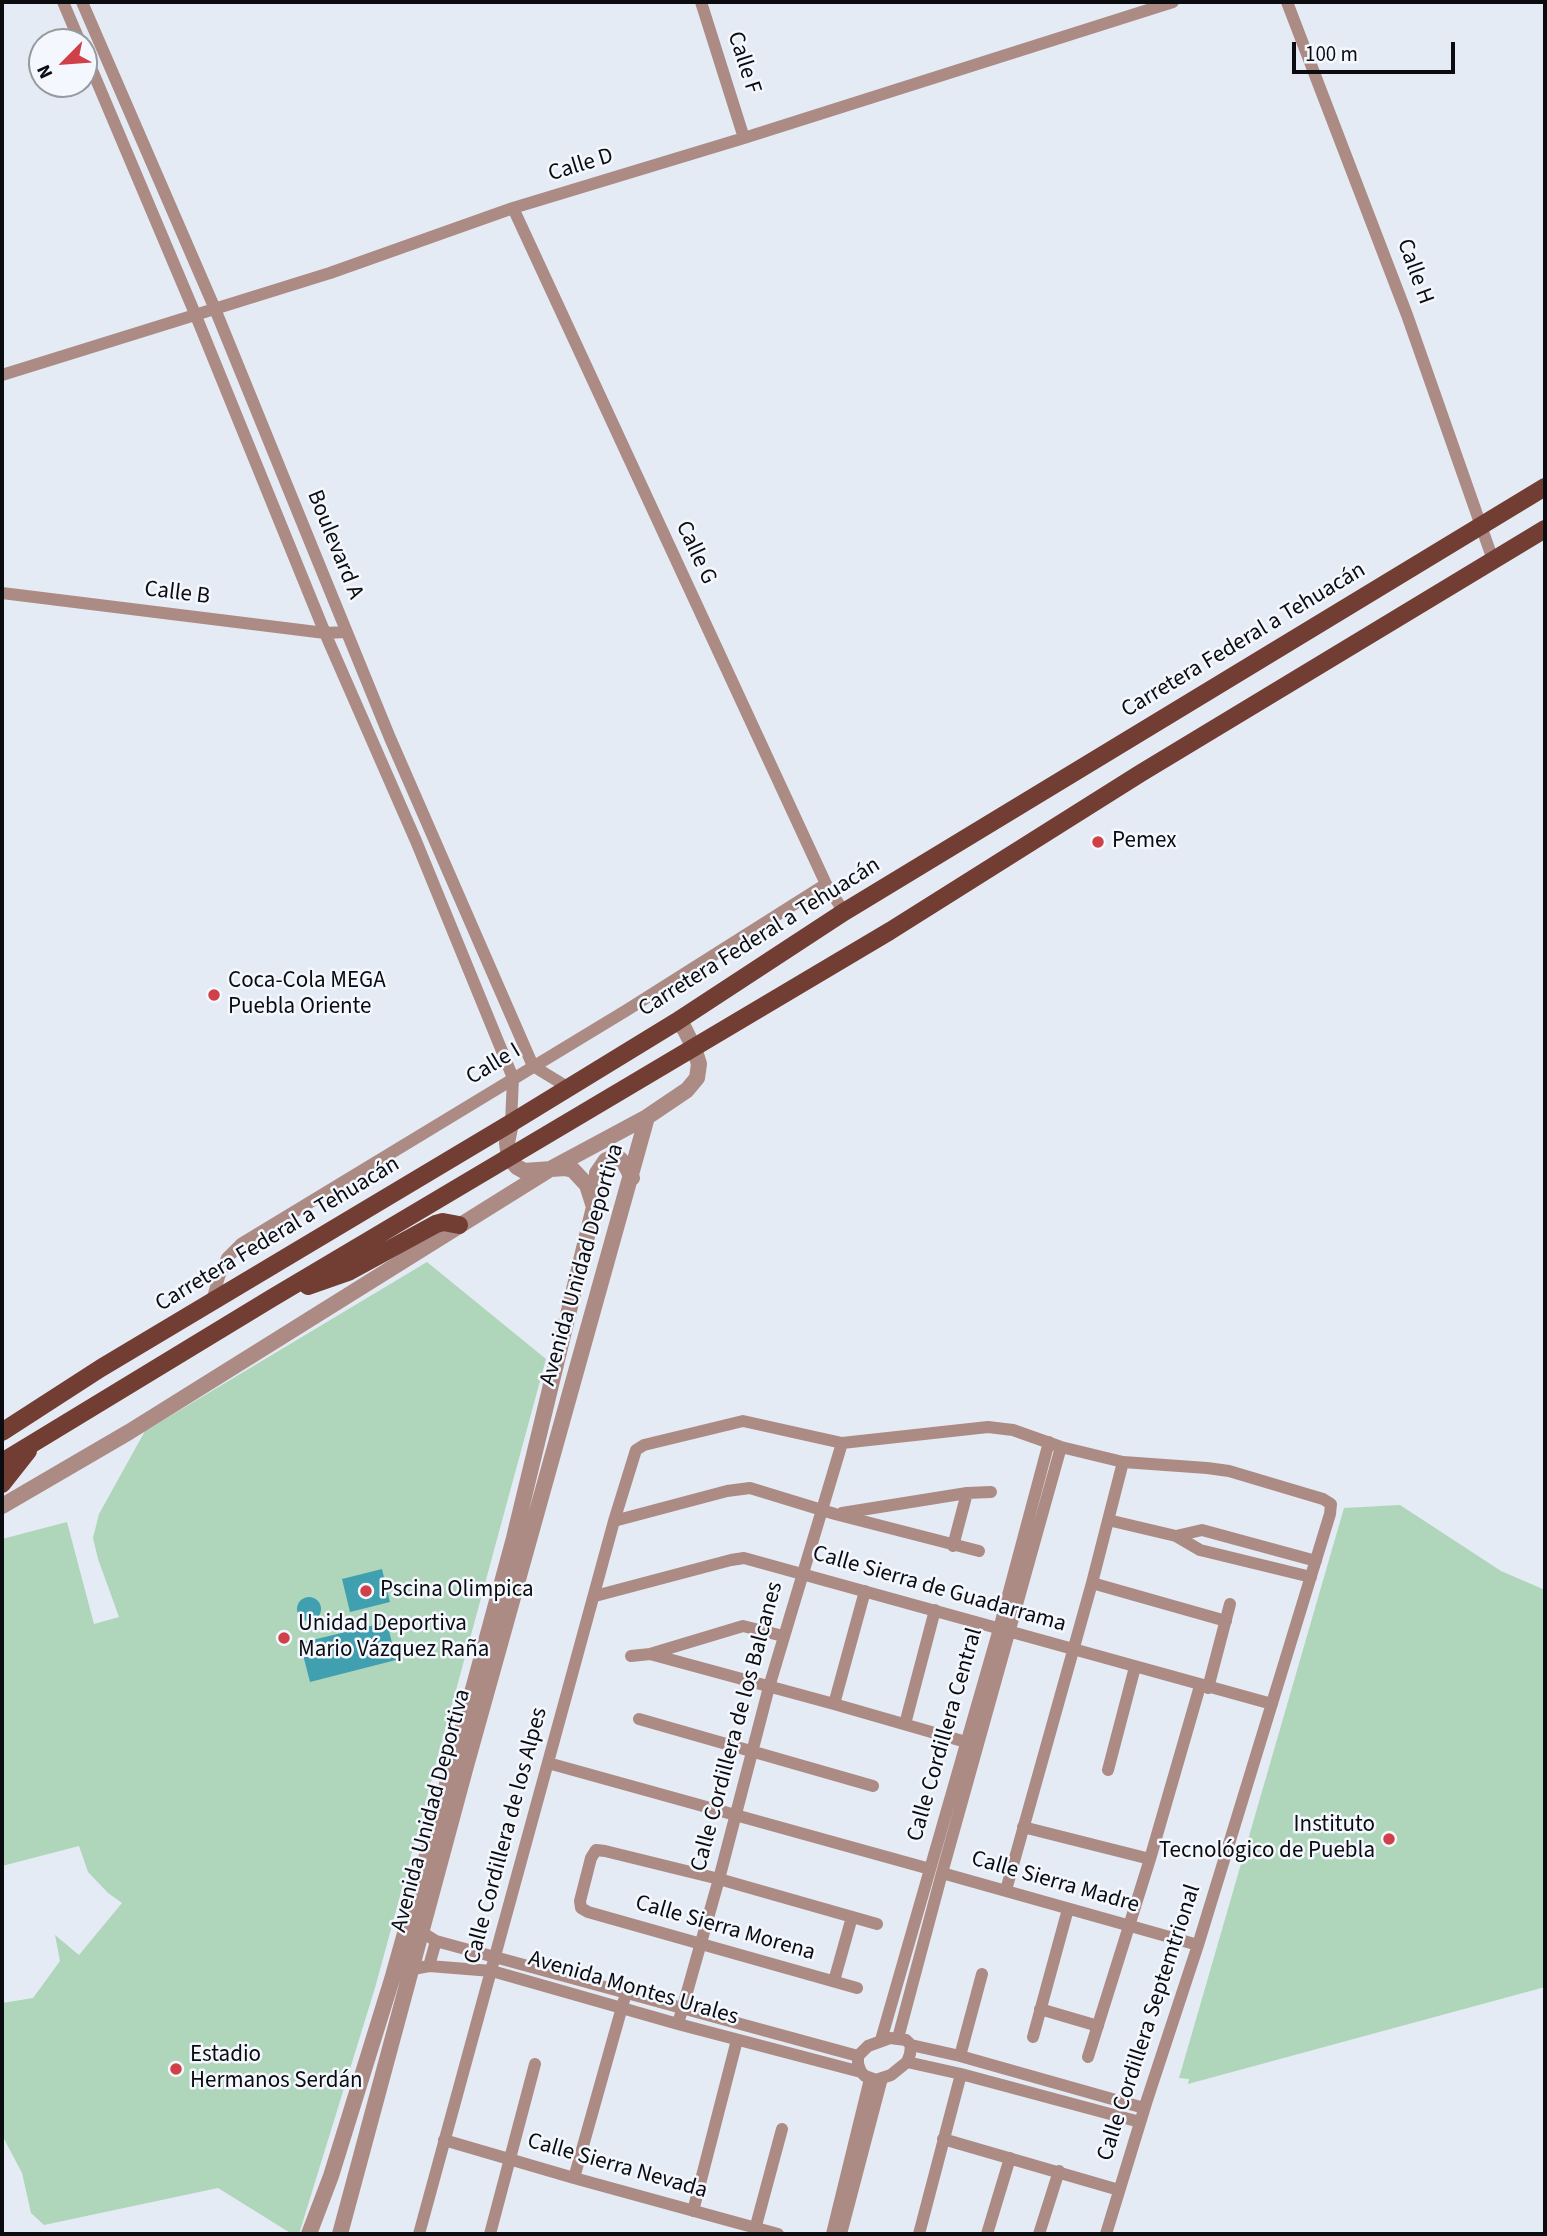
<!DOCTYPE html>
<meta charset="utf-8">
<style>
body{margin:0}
#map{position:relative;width:1547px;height:2236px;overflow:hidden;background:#e5ebf4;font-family:"Source Sans 3",sans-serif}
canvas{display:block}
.frame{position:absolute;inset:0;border:4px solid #0a0c0f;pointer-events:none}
.north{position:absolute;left:28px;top:28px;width:70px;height:70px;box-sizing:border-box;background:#f4f8fe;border:2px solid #969a9e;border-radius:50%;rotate:245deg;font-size:19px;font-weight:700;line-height:28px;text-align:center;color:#0a0c0f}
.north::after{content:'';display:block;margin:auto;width:24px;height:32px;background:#d04049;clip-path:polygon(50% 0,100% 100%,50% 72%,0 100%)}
.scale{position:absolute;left:1292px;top:42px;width:163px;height:32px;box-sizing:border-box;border:4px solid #0a0c0f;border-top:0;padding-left:9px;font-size:21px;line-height:24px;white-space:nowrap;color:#0a0c0f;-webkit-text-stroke:5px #f4f8fe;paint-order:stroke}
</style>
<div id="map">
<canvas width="1547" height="2236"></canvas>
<div class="frame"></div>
<div class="north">N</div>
<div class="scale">100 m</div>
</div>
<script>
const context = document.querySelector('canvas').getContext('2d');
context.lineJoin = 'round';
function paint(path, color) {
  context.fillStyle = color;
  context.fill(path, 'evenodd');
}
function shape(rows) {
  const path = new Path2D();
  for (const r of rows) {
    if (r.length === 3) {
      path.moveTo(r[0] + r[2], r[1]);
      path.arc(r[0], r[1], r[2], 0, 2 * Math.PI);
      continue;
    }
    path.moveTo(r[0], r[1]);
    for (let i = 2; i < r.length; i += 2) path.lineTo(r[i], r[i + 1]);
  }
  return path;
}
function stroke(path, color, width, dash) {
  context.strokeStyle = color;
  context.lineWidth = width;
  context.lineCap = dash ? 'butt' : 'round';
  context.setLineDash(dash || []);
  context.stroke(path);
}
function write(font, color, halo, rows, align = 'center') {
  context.font = font + ' "Source Sans 3",sans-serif';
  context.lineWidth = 5;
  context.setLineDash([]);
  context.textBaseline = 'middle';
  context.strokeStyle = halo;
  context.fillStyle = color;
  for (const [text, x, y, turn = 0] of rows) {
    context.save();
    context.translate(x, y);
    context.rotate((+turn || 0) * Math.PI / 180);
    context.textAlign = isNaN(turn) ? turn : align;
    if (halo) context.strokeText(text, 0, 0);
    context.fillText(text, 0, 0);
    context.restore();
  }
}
paint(shape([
 [427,1262,546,1359,375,1988,299,2234,292,2234,218,2188,44,2225,31,2213,22,2173,2,2135,2,2003,33,1998,60,1961,55,1935,79,1955,122,1903,108,1893,88,1872,79,1846,2,1866,2,1539,67,1522,94,1624,119,1617,98,1559,93,1538,99,1514,145,1431],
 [1400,1505,1501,1571,1545,1590,1545,1987,1188,2084,1189,2079,1179,2078,1344,1508]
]), '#afd6ba');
paint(shape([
 [382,1569,390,1602,350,1612,342,1579],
 [309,1609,12],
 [387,1622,396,1660,310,1682,300,1643]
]), '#41a0af');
stroke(shape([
 [63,2,80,42],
 [82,2,215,309,390,738,533,1066,569,1088],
 [701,2,744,138],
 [1287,2,1407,315,1493,560],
 [84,51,196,316,325,633,416,841,513,1078,511,1123],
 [513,208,826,884,844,912],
 [2,375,330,273,513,208,744,138,1173,2],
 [2,593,325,633,346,632],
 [211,1304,219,1277,227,1258,241,1244,627,1010,826,884],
 [842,1513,967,1493,991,1492],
 [1108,1520,1176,1536,1200,1550,1311,1577],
 [614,1521,727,1491,750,1488,835,1514,979,1551],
 [1176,1536,1202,1530,1316,1561],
 [953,1546,967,1493],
 [1092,1583,1226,1621],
 [595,1596,731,1560,744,1558,1272,1704],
 [650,1654,743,1626,783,1636],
 [631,1656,650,1654,834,1704,966,1742],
 [1208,1688,1230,1604],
 [834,1704,865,1591],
 [639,1719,873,1786],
 [905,1724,935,1610],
 [548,1763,930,1869],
 [1108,1770,1135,1667],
 [1023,1827,1150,1859],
 [942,1873,1198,1945],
 [1006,1890,1092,1583,1123,1462],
 [415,1928,436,1941,858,2056],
 [429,1966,436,1941],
 [403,1971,429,1966,492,1971,678,2024,861,2072],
 [834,1981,852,1917],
 [857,1988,588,1912,581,1908,580,1901,591,1858,596,1850,605,1851,719,1879,877,1924],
 [1040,2009,1098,2026],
 [678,2024,719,1879,769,1687,842,1443],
 [1033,2037,1068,1909],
 [890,2038,906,2040,911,2045,910,2054,907,2062,891,2075,876,2080,865,2076,861,2072,858,2064,858,2056,868,2046,890,2038],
 [898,2038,942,1873,1061,1447],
 [881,2040,999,1629,1049,1442],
 [911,2045,960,2056,1144,2108],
 [960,2056,982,1974],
 [1088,2057,1150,1859,1200,1686],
 [907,2062,961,2074,1140,2122],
 [943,2139,1119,2190],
 [444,2140,574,2178,778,2234],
 [574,2178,624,2000],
 [693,2211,737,2040],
 [754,2233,782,2129],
 [419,2234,614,1521,636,1450,644,1445,743,1421,842,1443,988,1427,1013,1430,1061,1447,1123,1462,1207,1468,1229,1471,1323,1499,1331,1504,1330,1514,1198,1945,1147,2100,1106,2234],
 [490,2234,535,2064],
 [832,2234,870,2079],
 [841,2234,882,2078],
 [919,2234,961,2074],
 [987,2234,1010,2158],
 [1039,2234,1059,2171]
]), '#ac8b85', 12);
stroke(shape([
 [594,1201,597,1173,606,1160,612,1158,620,1159,626,1166,632,1178],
 [2,1506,129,1432,552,1168,647,1117,687,1090,697,1078,699,1064,694,1048,684,1028,676,1022],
 [309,2234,331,2176,393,1976,453,1763,514,1538,594,1207,587,1185,573,1170,565,1168,524,1171,517,1167,509,1158,507,1143,511,1123],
 [340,2234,466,1766,647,1117]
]), '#ac8b85', 16);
stroke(shape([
 [308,1286,348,1272,436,1224,443,1222,459,1225],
 [2,1432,101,1368,511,1123,676,1022,844,912,1545,487],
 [2,1462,272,1298,890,931,1141,773,1545,529],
 [2,1484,28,1451]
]), '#723d33', 18);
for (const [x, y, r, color] of [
 [1098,842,7,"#d04049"],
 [214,995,7,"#d04049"],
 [366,1591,7,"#d04049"],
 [284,1638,7,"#d04049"],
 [1389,1839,7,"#d04049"],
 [176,2069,7,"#d04049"]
]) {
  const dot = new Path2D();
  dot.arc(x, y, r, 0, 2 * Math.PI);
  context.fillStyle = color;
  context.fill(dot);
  stroke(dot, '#f4f8fe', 2.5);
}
write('23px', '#0a0c0f', '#f4f8fe', [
 ["Calle F",743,63,72],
 ["Calle D",581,166,-17],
 ["Calle H",1414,272,70],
 ["Boulevard A",334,545,68],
 ["Calle G",695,553,65],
 ["Calle B",177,594,7],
 ["Carretera Federal a Tehuacán",1244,641,-31],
 ["Carretera Federal a Tehuacán",760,938,-32],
 ["Calle I",494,1065,-31],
 ["Carretera Federal a Tehuacán",278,1235,-31],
 ["Avenida Unidad Deportiva",583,1265,-74],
 ["Calle Sierra de Guadarrama",939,1590,16],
 ["Calle Cordillera de los Balcanes",738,1727,-75],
 ["Calle Cordillera Central",946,1735,-74],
 ["Avenida Unidad Deportiva",432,1811,-75],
 ["Calle Cordillera de los Alpes",507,1836,-75],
 ["Calle Sierra Madre",1055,1883,16],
 ["Calle Sierra Morena",725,1929,16],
 ["Avenida Montes Urales",633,1989,16],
 ["Calle Cordillera Septemtrional",1150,2023,-72],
 ["Calle Sierra Nevada",617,2167,16]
]);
write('23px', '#0a0c0f', '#f4f8fe', [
 ["Pemex",1112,842],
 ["Coca-Cola MEGA",228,982],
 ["Puebla Oriente",228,1008],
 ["Pscina Olimpica",380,1591],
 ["Unidad Deportiva",298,1625],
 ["Mario Vázquez Raña",298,1651],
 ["Instituto",1375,1826,"right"],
 ["Tecnológico de Puebla",1375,1852,"right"],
 ["Estadio",190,2056],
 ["Hermanos Serdán",190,2082]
], 'left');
</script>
